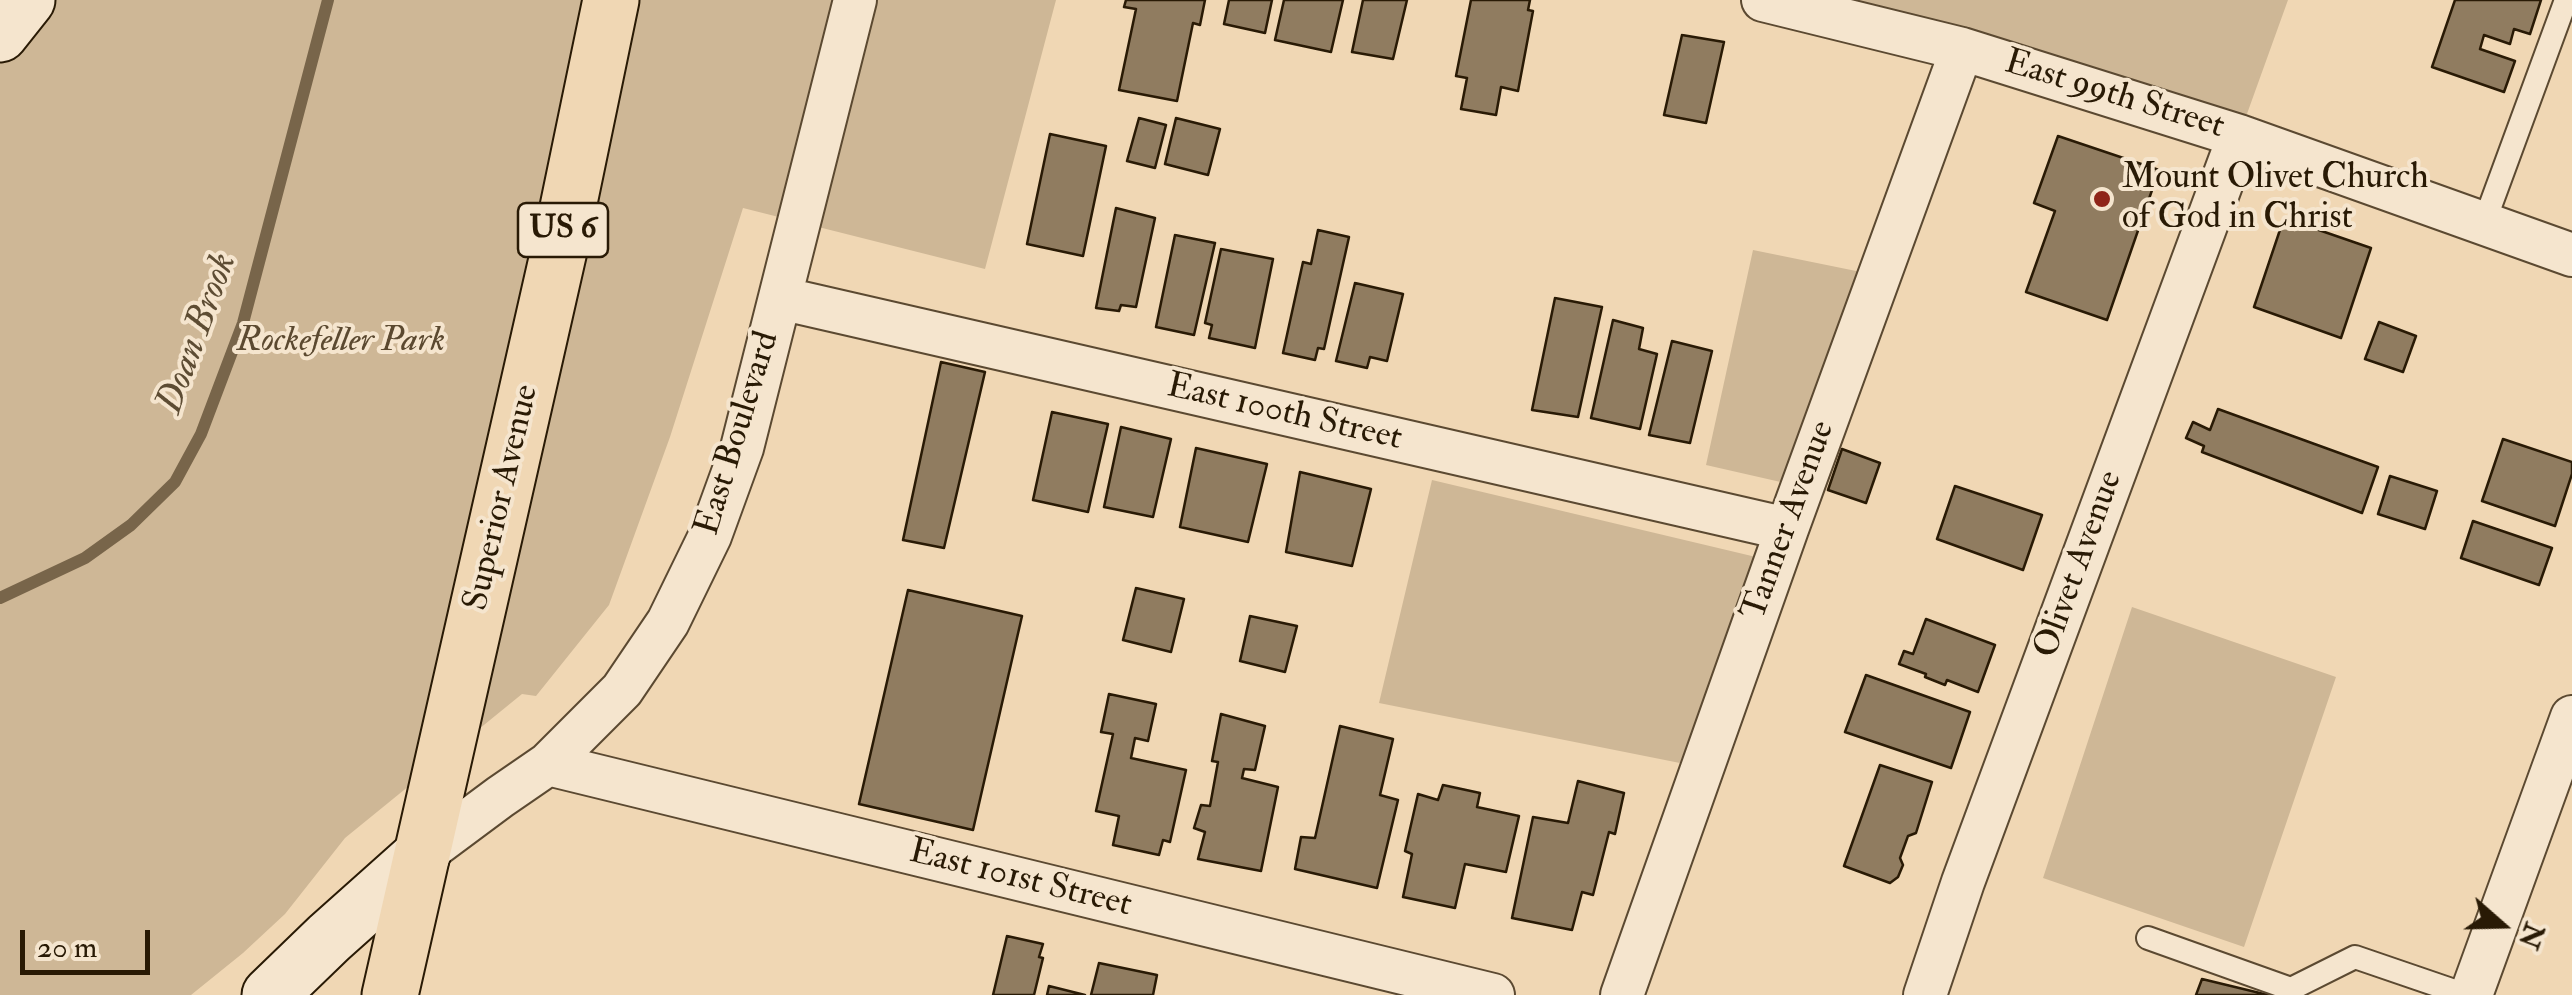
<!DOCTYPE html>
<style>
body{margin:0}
#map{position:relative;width:2572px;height:995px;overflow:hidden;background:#f0d7b4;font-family:"IM FELL Double Pica",serif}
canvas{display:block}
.north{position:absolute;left:2452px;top:875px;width:100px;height:100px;-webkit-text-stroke:8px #f5e5ce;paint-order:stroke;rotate:110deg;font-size:28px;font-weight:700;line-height:40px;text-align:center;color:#291a05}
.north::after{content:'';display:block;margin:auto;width:35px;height:45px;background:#291a05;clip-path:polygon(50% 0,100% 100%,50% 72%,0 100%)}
.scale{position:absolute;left:20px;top:930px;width:130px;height:45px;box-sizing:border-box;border:5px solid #291a05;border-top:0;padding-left:12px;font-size:30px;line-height:35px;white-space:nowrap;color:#291a05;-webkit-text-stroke:8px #f5e5ce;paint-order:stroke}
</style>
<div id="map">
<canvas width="2572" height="995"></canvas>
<div class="north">N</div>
<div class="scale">20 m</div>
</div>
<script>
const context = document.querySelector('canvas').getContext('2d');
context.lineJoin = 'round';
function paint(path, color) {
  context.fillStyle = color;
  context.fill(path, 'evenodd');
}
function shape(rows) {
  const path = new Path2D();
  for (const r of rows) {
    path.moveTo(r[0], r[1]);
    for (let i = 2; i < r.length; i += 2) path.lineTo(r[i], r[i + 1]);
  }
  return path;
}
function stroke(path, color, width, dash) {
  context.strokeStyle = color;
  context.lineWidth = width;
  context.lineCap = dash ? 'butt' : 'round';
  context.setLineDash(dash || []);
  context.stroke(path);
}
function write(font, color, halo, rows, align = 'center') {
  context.font = font + ' "IM FELL Double Pica",serif';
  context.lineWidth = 8;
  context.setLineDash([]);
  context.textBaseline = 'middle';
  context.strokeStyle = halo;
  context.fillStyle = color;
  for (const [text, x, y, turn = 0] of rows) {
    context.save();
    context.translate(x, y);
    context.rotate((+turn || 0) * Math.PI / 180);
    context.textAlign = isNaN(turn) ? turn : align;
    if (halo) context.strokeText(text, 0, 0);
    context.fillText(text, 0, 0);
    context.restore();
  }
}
paint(shape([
 [0,0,1056,0,985,269,743,208,670,437,609,605,536,696,522,694,345,838,285,914,243,953,191,995,0,995],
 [1763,0,2288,0,2239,136],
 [1753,250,1861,272,1785,483,1706,465],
 [1432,480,1756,557,1680,763,1379,703],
 [2132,607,2336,677,2244,947,2043,878]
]), '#ceb796');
stroke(shape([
 [0,598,85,558,131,525,175,482,201,434,243,323,328,0]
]), '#78654a', 12);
const building = shape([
 [1126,0,1205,0,1200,25,1193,23,1177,101,1119,90,1136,9,1124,7,1126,0],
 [1229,0,1272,0,1265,33,1224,24,1229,0],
 [1284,0,1343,0,1331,52,1275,40,1284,0],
 [1363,0,1407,0,1393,59,1352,52,1363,0],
 [1471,0,1530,0,1528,10,1533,11,1518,91,1501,87,1496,115,1461,109,1467,78,1456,76,1471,0],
 [2455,0,2541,0,2530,34,2514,29,2510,44,2484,35,2480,49,2515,61,2504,92,2432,67,2455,0],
 [1682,35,1724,42,1706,123,1664,115,1682,35],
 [1139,118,1166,125,1155,168,1127,161,1139,118],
 [1176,118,1220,129,1208,175,1165,164,1176,118],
 [1050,134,1106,146,1083,256,1027,244,1050,134],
 [2058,136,2159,170,2107,320,2026,292,2055,211,2034,203,2058,136],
 [1116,208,1155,218,1136,307,1121,305,1119,311,1096,308,1116,208],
 [2284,218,2371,248,2341,338,2254,307,2284,218],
 [1318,230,1349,237,1324,349,1318,348,1315,360,1283,353,1303,262,1311,264,1318,230],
 [1175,235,1215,243,1194,335,1156,327,1175,235],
 [1221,249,1273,259,1255,348,1209,338,1212,325,1205,323,1221,249],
 [1355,283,1403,294,1387,361,1370,357,1367,368,1336,361,1355,283],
 [1555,298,1602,307,1578,417,1532,410,1555,298],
 [1613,320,1643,328,1639,349,1657,354,1640,429,1591,418,1613,320],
 [2379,322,2416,336,2403,372,2365,359,2379,322],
 [1672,341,1712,351,1690,443,1649,435,1672,341],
 [941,362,985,372,944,548,903,540,941,362],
 [2218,409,2378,467,2362,513,2202,452,2204,446,2186,438,2193,422,2210,430,2218,409],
 [1052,412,1108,424,1088,512,1033,500,1052,412],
 [1121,427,1171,439,1153,517,1104,507,1121,427],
 [2503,439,2572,462,2572,474,2555,526,2482,501,2503,439],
 [1196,448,1267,464,1248,542,1180,527,1196,448],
 [1842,449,1880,463,1866,503,1828,490,1842,449],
 [1300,472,1371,489,1352,566,1286,552,1300,472],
 [2390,476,2437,491,2425,529,2378,514,2390,476],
 [1955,486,2042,515,2023,570,1937,539,1955,486],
 [2473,521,2552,548,2539,585,2461,558,2473,521],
 [1136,588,1184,599,1171,652,1123,640,1136,588],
 [908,590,1022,616,973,830,859,804,908,590],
 [1250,616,1297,626,1285,672,1240,661,1250,616],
 [1926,619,1995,645,1978,692,1947,680,1945,685,1925,677,1926,674,1899,664,1904,651,1913,654,1926,619],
 [1866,675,1970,712,1951,768,1845,732,1866,675],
 [1109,694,1156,704,1148,741,1135,738,1131,758,1186,770,1170,842,1163,840,1159,855,1113,845,1119,816,1096,811,1113,734,1101,732,1109,694],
 [1221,714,1265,726,1255,770,1244,769,1242,778,1278,787,1261,871,1198,859,1205,832,1194,828,1201,805,1210,806,1218,762,1212,761,1221,714],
 [1340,726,1393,739,1380,795,1398,800,1377,888,1295,869,1301,837,1315,838,1340,726],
 [1880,765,1932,782,1916,833,1908,836,1900,858,1903,865,1898,877,1890,883,1844,866,1880,765],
 [1578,781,1624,793,1615,834,1609,832,1593,895,1582,892,1572,930,1512,918,1533,817,1568,823,1578,781],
 [1443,785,1480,793,1477,807,1519,816,1506,872,1465,864,1455,908,1403,897,1412,854,1405,851,1418,794,1438,800,1443,785],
 [1007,936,1043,944,1039,957,1043,958,1034,995,993,995,1007,936],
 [1099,963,1157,975,1153,995,1091,995,1099,963],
 [2202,979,2268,995,2196,995,2202,979],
 [1049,986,1085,995,1047,995,1049,986]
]);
paint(building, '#907c60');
stroke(building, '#291a05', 2.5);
const lane = shape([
 [2484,223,2566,0],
 [2148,938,2291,989,2355,957,2466,995]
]);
const street = shape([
 [1763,0,1962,49,2239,136,2572,255],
 [780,298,1787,529],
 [548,764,1493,995],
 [422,855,500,797,548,764,622,690,668,622,710,536,742,448,855,0],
 [1622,995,1787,529,1962,49],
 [1925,995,1963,882,2239,136],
 [2471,995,2572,717]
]);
const secondary = shape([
 [0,34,27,0],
 [270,995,329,938,422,855]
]);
const primary = shape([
 [390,995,560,246,611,0]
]);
stroke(lane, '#5b4931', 26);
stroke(street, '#5b4931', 46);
stroke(secondary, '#291a05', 59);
stroke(primary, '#291a05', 59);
stroke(lane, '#f5e5ce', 22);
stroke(street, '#f5e5ce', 42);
stroke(secondary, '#f5e5ce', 55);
stroke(primary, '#f0d7b4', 55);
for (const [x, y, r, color] of [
 [2102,199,10,"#8f2418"]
]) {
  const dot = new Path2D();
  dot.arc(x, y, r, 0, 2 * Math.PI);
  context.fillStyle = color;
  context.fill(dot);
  stroke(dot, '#f5e5ce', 4);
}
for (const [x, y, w] of [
 [563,230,90]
]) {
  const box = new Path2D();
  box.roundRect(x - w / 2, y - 27, w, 54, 8);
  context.fillStyle = '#f5e5ce';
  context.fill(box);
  stroke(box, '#291a05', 2.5);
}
write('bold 32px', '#291a05', null, [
 ["US 6",563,230]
]);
write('35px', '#291a05', '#f5e5ce', [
 ["East 99th Street",2114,96,17],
 ["East 100th Street",1284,414,13],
 ["East Boulevard",739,434,-73],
 ["Superior Avenue",503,498,-77],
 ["Tanner Avenue",1790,521,-70],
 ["Olivet Avenue",2080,565,-70],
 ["East 101st Street",1020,880,14]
]);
write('35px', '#291a05', '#f5e5ce', [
 ["Mount Olivet Church",2122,179],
 ["of God in Christ",2122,219]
], 'left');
write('italic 35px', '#5b4930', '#f5e5ce', [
 ["Rockefeller Park",341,342]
]);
write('italic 38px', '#5d4c33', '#f5e5ce', [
 ["Doan Brook",199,334,-70]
]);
</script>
